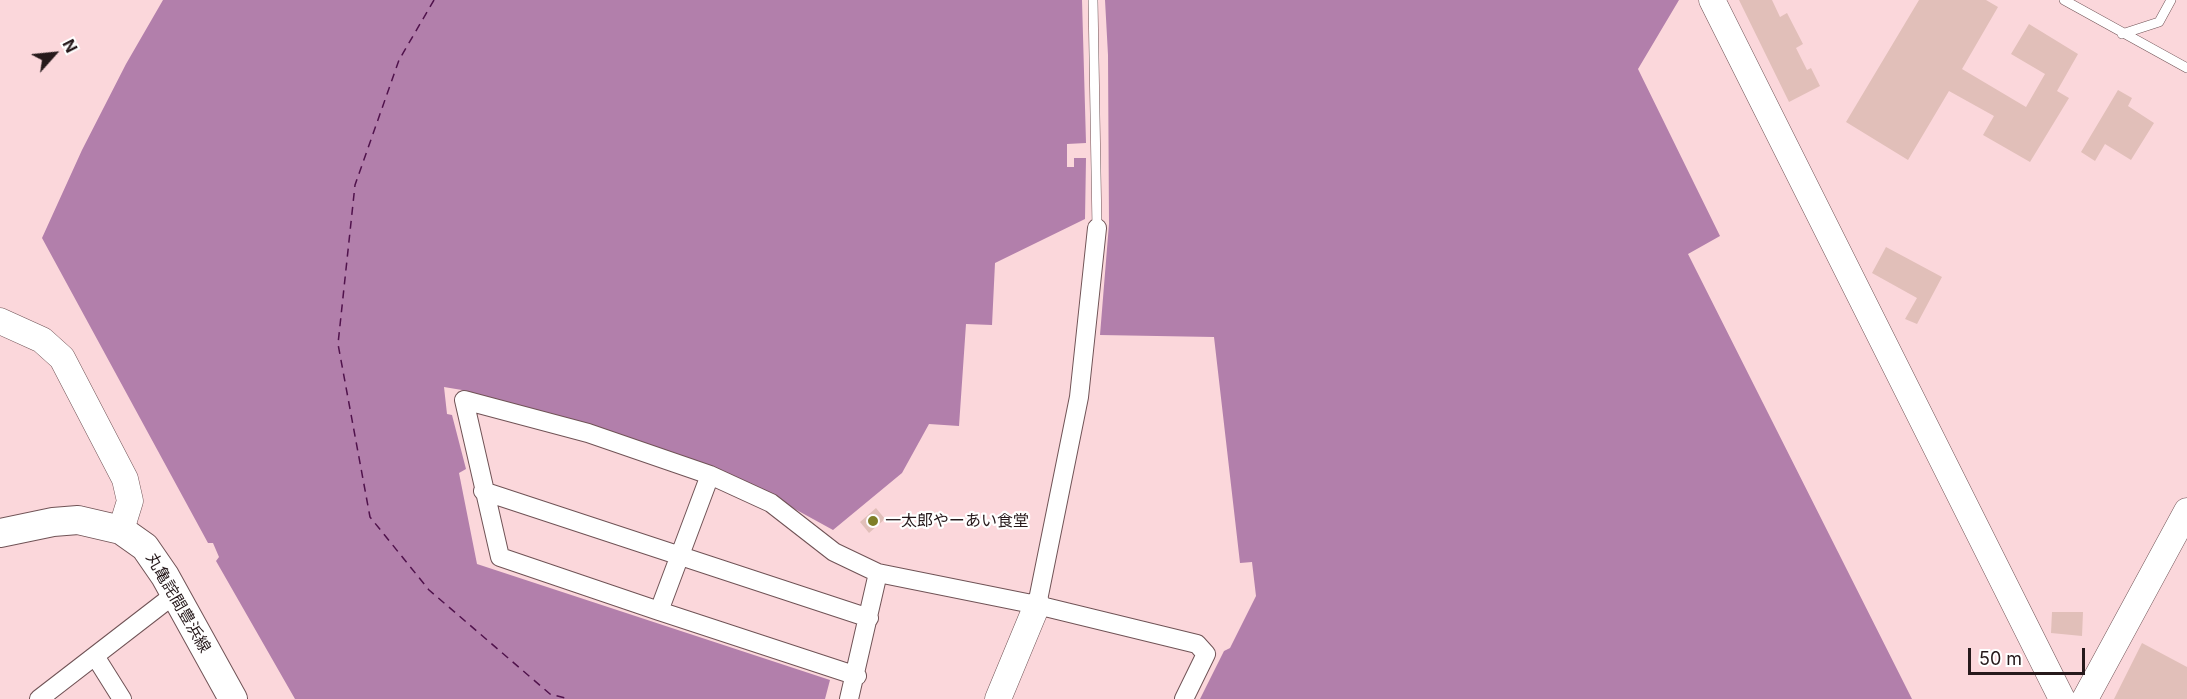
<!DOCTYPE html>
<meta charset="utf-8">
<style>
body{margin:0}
#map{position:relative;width:2187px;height:699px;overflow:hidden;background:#fbd7db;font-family:Inter,sans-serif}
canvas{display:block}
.north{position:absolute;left:24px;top:24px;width:60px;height:60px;-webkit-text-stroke:4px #fff;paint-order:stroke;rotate:63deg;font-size:16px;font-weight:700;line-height:24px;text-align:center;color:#26191b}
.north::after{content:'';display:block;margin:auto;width:21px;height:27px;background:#26191b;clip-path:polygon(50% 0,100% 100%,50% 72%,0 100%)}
.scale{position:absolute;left:1968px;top:648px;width:117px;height:27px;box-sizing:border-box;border:3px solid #26191b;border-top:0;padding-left:8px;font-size:18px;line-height:21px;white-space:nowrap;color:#26191b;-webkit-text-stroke:4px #fff;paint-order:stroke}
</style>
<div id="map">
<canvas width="2187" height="699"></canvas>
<div class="north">N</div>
<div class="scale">50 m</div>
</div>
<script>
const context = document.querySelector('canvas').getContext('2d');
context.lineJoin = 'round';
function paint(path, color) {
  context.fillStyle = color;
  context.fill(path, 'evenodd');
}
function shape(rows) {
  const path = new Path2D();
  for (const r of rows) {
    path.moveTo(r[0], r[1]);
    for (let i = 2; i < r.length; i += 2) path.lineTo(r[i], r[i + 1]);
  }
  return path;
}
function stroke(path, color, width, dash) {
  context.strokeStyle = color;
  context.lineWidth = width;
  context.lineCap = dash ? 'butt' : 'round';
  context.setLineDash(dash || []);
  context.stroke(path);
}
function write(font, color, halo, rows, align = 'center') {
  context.font = font + ' Inter,"Noto Sans JP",sans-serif';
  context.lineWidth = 4.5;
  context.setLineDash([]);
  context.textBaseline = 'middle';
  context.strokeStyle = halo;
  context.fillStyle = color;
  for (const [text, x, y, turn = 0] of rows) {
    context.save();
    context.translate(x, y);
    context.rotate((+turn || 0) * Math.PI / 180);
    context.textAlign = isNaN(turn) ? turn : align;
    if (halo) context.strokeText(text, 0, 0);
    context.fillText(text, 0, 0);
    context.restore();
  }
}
paint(shape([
 [163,0,1082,0,1086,143,1067,144,1067,167,1074,167,1074,158,1086,158,1085,219,995,263,992,325,966,324,959,426,929,424,902,473,833,530,753,486,470,395,468,391,444,387,447,414,452,415,466,469,459,473,477,564,830,680,825,699,295,699,216,561,219,557,213,543,208,543,42,238,82,150,126,64],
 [1105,0,1679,0,1638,69,1720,236,1688,254,1912,699,1200,699,1224,651,1230,648,1256,596,1252,562,1240,563,1214,337,1100,335,1109,224,1108,55]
]), '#b27fab');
stroke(shape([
 [434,0,399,60,355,185,338,344,370,517,429,590,550,694,569,699]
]), '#50124c', 1.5, [8, 6]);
paint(shape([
 [1739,0,1772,0,1780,17,1787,13,1803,44,1796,48,1807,70,1811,68,1820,86,1789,102],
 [1919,0,1986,0,1998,7,1962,69,2026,107,2045,74,2011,54,2029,24,2078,54,2057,91,2069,98,2030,162,1983,135,1994,116,1949,91,1908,160,1846,122],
 [2118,90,2132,98,2128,106,2154,123,2131,160,2105,144,2095,161,2081,152],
 [1886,247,1942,277,1917,324,1905,319,1917,298,1872,273],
 [876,508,885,519,869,533,860,522],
 [2052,612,2083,612,2082,636,2051,633],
 [2142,643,2187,667,2187,699,2114,699]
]), '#e1bfb9');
const lane = shape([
 [1093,0,1097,228],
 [2064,0,2187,68],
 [2122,34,2159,22,2171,0]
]);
const street = shape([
 [1097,228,1079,397,1037,605,1197,644,1206,654,1184,699],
 [483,491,869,618],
 [659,611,500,557,464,400,588,433,710,475],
 [95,656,122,699],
 [857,676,659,611,710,475,771,503,834,552,878,573,1037,605],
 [39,699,175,594],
 [849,699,878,573]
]);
const secondary = shape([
 [1712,0,2062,699],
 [0,321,42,340,62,358,125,479,130,501,121,530],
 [998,699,1037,605],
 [2085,699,2187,511]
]);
const primary = shape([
 [0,533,53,522,78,520,121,530,145,547,165,576,233,699]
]);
stroke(lane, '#705356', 10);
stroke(street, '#705356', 20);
stroke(secondary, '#705356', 27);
stroke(primary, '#705356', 30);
stroke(lane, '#fff', 9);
stroke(street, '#fff', 18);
stroke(secondary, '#fff', 26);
stroke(primary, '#fff', 28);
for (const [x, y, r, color] of [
 [873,521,6,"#7e7e27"]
]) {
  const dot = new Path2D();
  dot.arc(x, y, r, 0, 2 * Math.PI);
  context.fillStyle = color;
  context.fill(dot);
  stroke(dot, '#fff', 2);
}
write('16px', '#26191b', '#fff', [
 ["一太郎やーあい食堂",885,521]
], 'left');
write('16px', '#26191b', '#fff', [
 ["丸亀詫間豊浜線",178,603,60]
]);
</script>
